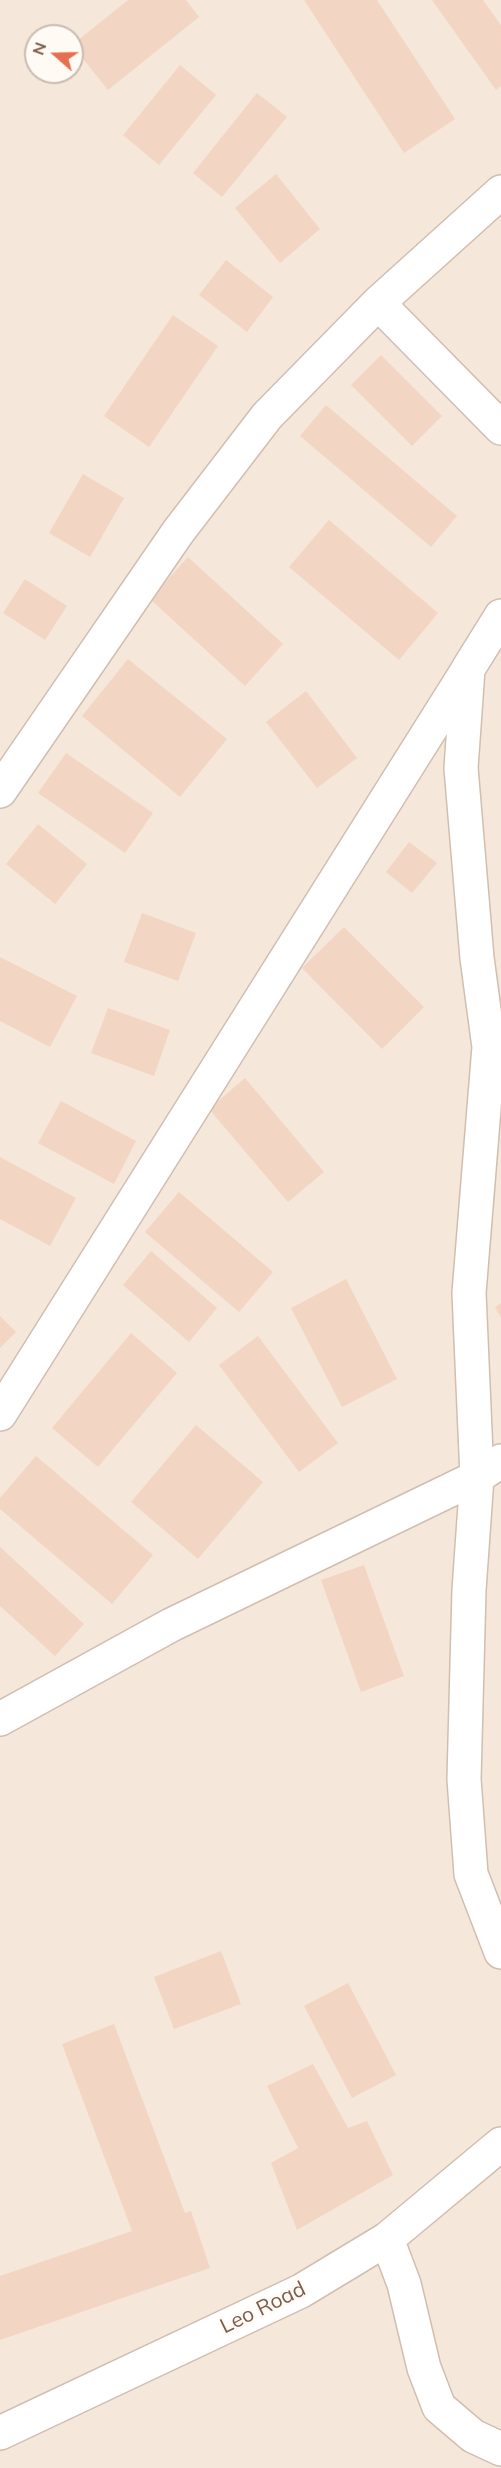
<!DOCTYPE html>
<style>
body{margin:0}
#map{position:relative;width:501px;height:2468px;overflow:hidden;background:#fdf6ec;font-family:Mulish,sans-serif}
canvas{display:block}
.north{position:absolute;left:24px;top:24px;width:60px;height:60px;box-sizing:border-box;background:#fffaf3;border:2px solid #cabbb1;border-radius:50%;rotate:290deg;font-size:16px;font-weight:700;line-height:24px;text-align:center;color:#7a5c4d}
.north::after{content:'';display:block;margin:auto;width:21px;height:27px;background:#e76f51;clip-path:polygon(50% 0,100% 100%,50% 72%,0 100%)}
</style>
<div id="map">
<canvas width="501" height="2468"></canvas>
<div class="north">N</div>
</div>
<script>
const context = document.querySelector('canvas').getContext('2d');
context.lineJoin = 'round';
function paint(path, color) {
  context.fillStyle = color;
  context.fill(path, 'evenodd');
}
function shape(rows) {
  const path = new Path2D();
  for (const r of rows) {
    path.moveTo(r[0], r[1]);
    for (let i = 2; i < r.length; i += 2) path.lineTo(r[i], r[i + 1]);
  }
  return path;
}
function stroke(path, color, width, dash) {
  context.strokeStyle = color;
  context.lineWidth = width;
  context.lineCap = dash ? 'butt' : 'round';
  context.setLineDash(dash || []);
  context.stroke(path);
}
function write(font, color, halo, rows, align = 'center') {
  context.font = font + ' Mulish,sans-serif';
  context.lineWidth = 5;
  context.setLineDash([]);
  context.textBaseline = 'middle';
  context.strokeStyle = halo;
  context.fillStyle = color;
  for (const [text, x, y, turn = 0] of rows) {
    context.save();
    context.translate(x, y);
    context.rotate((+turn || 0) * Math.PI / 180);
    context.textAlign = isNaN(turn) ? turn : align;
    if (halo) context.strokeText(text, 0, 0);
    context.fillText(text, 0, 0);
    context.restore();
  }
}
paint(shape([
 [0,0,501,0,501,2468,0,2468],
 [36,36,72,36,72,72,36,72]
]), '#f5e8da');
paint(shape([
 [128,0,186,0,199,17,108,90,72,45],
 [304,0,377,0,455,119,404,153],
 [432,0,483,0,501,25,501,86,496,90],
 [180,65,216,95,159,165,123,135],
 [257,93,287,117,222,197,193,173],
 [276,174,320,229,280,263,235,208],
 [226,260,273,297,247,332,199,295],
 [173,315,218,346,149,447,104,416],
 [381,355,442,416,412,446,351,385],
 [326,405,457,516,431,547,300,436],
 [83,474,124,498,90,557,49,533],
 [329,520,438,613,399,660,289,567],
 [188,557,283,644,245,686,150,599],
 [25,579,67,606,45,640,3,613],
 [128,659,227,739,180,797,82,716],
 [306,691,357,758,317,788,266,722],
 [66,753,153,813,125,853,38,793],
 [38,824,87,864,55,904,6,864],
 [409,842,437,863,412,893,386,872],
 [142,913,196,933,178,981,124,962],
 [344,927,424,1007,382,1049,302,968],
 [0,957,77,996,50,1047,0,1021],
 [108,1008,170,1030,154,1076,91,1053],
 [245,1078,324,1172,288,1202,209,1109],
 [61,1101,136,1141,114,1184,38,1143],
 [0,1157,76,1198,50,1246,0,1219],
 [179,1192,273,1272,239,1312,145,1232],
 [151,1251,217,1308,189,1342,123,1285],
 [346,1279,397,1379,342,1407,291,1308],
 [501,1303,501,1318,495,1307],
 [0,1316,16,1332,0,1348],
 [131,1333,177,1373,98,1467,52,1428],
 [258,1336,338,1443,299,1472,219,1365],
 [196,1425,263,1482,198,1559,131,1502],
 [36,1456,153,1555,112,1604,0,1509,0,1498],
 [0,1547,84,1624,55,1656,0,1606],
 [364,1565,404,1676,361,1692,321,1580],
 [221,1951,241,2004,174,2029,154,1977],
 [348,1983,396,2075,352,2098,304,2006],
 [114,2024,185,2213,191,2211,210,2268,0,2340,0,2276,132,2231,62,2044],
 [313,2064,348,2128,367,2121,393,2175,297,2230,271,2163,298,2148,267,2086]
]), '#f3d5c3');
const minor = shape([
 [378,303,501,428],
 [501,616,468,669,461,768,477,958,489,1047,469,1293,477,1477,469,1590,464,1779,471,1874,501,1952],
 [0,791,178,532,267,416,378,303,501,192],
 [0,1414,467,671],
 [0,1719,171,1625,477,1477,501,1461],
 [387,2239,404,2284,424,2368,439,2407,473,2436,501,2449],
 [0,2433,301,2291,387,2239,501,2144]
]);
stroke(minor, '#d1beb0', 36);
stroke(minor, '#fff', 33);
write('21px', '#7a5c4d', '#fffaf3', [
 ["Leo Road",263,2308,-26]
]);
</script>
